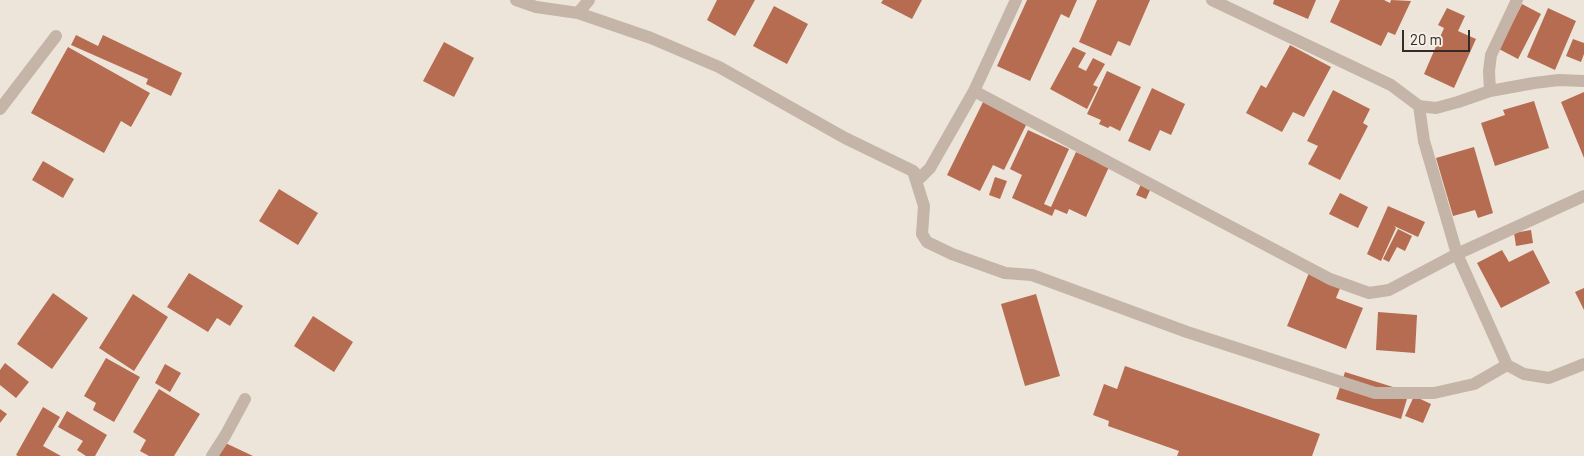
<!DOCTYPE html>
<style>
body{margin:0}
#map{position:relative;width:1584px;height:456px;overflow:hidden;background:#ede5da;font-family:Barlow,sans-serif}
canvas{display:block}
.scale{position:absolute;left:1402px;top:30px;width:68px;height:22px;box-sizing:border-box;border:2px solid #322b27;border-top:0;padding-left:6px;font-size:15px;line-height:18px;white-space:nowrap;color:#322b27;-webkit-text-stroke:4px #f6efe6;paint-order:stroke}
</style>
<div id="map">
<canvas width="1584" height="456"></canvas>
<div class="scale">20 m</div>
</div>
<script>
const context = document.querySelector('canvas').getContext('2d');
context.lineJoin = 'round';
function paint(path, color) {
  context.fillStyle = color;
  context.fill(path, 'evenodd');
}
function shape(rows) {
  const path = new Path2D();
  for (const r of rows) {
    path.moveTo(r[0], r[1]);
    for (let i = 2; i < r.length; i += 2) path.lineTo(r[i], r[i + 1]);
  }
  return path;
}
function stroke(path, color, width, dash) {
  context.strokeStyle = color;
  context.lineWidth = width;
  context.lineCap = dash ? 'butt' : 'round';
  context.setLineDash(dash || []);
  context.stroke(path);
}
paint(shape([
 [717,0,755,0,735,36,707,20],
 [883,0,922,0,912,19,881,3],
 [1027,0,1077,0,1069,18,1061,14,1030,81,997,66],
 [1097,0,1150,0,1130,46,1118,41,1111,56,1079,42],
 [1274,0,1316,0,1308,19,1273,4],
 [1340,0,1384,0,1390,3,1391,0,1411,1,1395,35,1388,32,1381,46,1330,22],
 [1522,4,1541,14,1518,59,1499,49],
 [774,6,808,24,787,64,753,46],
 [1447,8,1465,16,1458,31,1476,39,1454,88,1424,74,1444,28,1438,25],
 [1548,8,1576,21,1555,70,1527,57],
 [76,35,98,46,103,35,182,73,171,96,146,84,148,79,71,45],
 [1573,39,1584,43,1584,54,1581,62,1566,56],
 [444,42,474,58,454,97,423,81],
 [1290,45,1331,67,1304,117,1293,112,1282,132,1246,113,1261,85,1266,88],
 [68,47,150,93,131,127,121,121,104,153,31,113],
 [1073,47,1086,53,1078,67,1086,71,1093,58,1105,64,1093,85,1098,87,1087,109,1050,89],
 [1107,71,1141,87,1120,131,1110,126,1108,128,1099,124,1101,120,1087,114],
 [1152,88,1185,104,1171,135,1160,130,1150,151,1128,141],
 [1333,90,1370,109,1363,123,1368,126,1340,180,1308,164,1318,146,1307,141],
 [1584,92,1584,158,1561,102],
 [984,100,1028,121,1004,170,993,165,980,191,947,175],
 [1534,101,1549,148,1495,166,1481,123,1505,115,1503,110],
 [1028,130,1069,149,1044,204,1051,207,1076,152,1109,167,1086,217,1069,209,1067,214,1055,209,1052,216,1012,198,1022,175,1010,169],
 [1474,147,1493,213,1478,218,1475,210,1453,216,1436,158],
 [43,161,74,179,63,198,32,180],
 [995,177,1007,181,1000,199,989,195],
 [1142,182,1152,186,1146,199,1136,195],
 [279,189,318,213,298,245,259,221],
 [1340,193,1368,207,1358,228,1329,214],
 [1388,206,1425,222,1418,237,1394,226,1396,228,1381,261,1367,254],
 [1398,229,1412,236,1405,251,1397,247,1389,262,1383,259],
 [1531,230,1533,243,1516,246,1514,233],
 [1502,250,1509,262,1533,250,1550,283,1501,308,1477,263],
 [1311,268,1343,281,1336,298,1363,308,1346,349,1287,326],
 [189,273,243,306,230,326,217,318,208,332,167,307],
 [1584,288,1584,310,1575,292],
 [53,293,88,318,52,369,17,344],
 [133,294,168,317,134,371,99,348],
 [1036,294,1060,376,1025,386,1001,304],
 [1378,312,1417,315,1415,353,1376,350],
 [313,316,353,342,334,372,294,346],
 [106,358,140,377,114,422,93,410,96,403,84,396],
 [5,363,29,382,16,398,0,385,0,370],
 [165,364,181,373,170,392,155,383],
 [1125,366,1320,434,1312,456,1177,456,1179,451,1108,426,1109,421,1093,415,1104,384,1117,389],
 [1345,372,1409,392,1401,419,1336,399],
 [159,389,200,414,174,456,149,456,140,451,146,440,133,432],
 [1414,396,1431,404,1423,423,1405,416],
 [43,407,60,417,43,446,61,456,18,456,16,455],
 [0,409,7,414,0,423],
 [67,411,107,435,95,456,86,456,77,450,83,441,58,427],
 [217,439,253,456,208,456]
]), '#b56c51');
stroke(shape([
 [516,0,536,7,578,13,651,38,719,67,845,138,913,171,920,178,930,168,974,91],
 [1016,0,974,91,1330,279,1369,293,1389,290,1457,254,1584,196],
 [1212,0,1391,85,1419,106,1436,108,1458,102,1490,91,1534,83,1559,80,1584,81],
 [578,13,589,0],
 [1490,91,1489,71,1491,55,1517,0],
 [1419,106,1424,141,1457,254,1507,365,1524,374,1549,378,1584,364],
 [0,109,56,36],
 [913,171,924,206,922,234,927,242,952,254,1005,273,1032,275,1187,332,1375,393,1434,393,1474,384,1507,365],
 [212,456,225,436,245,399]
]), '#c4b5a8', 12);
</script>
